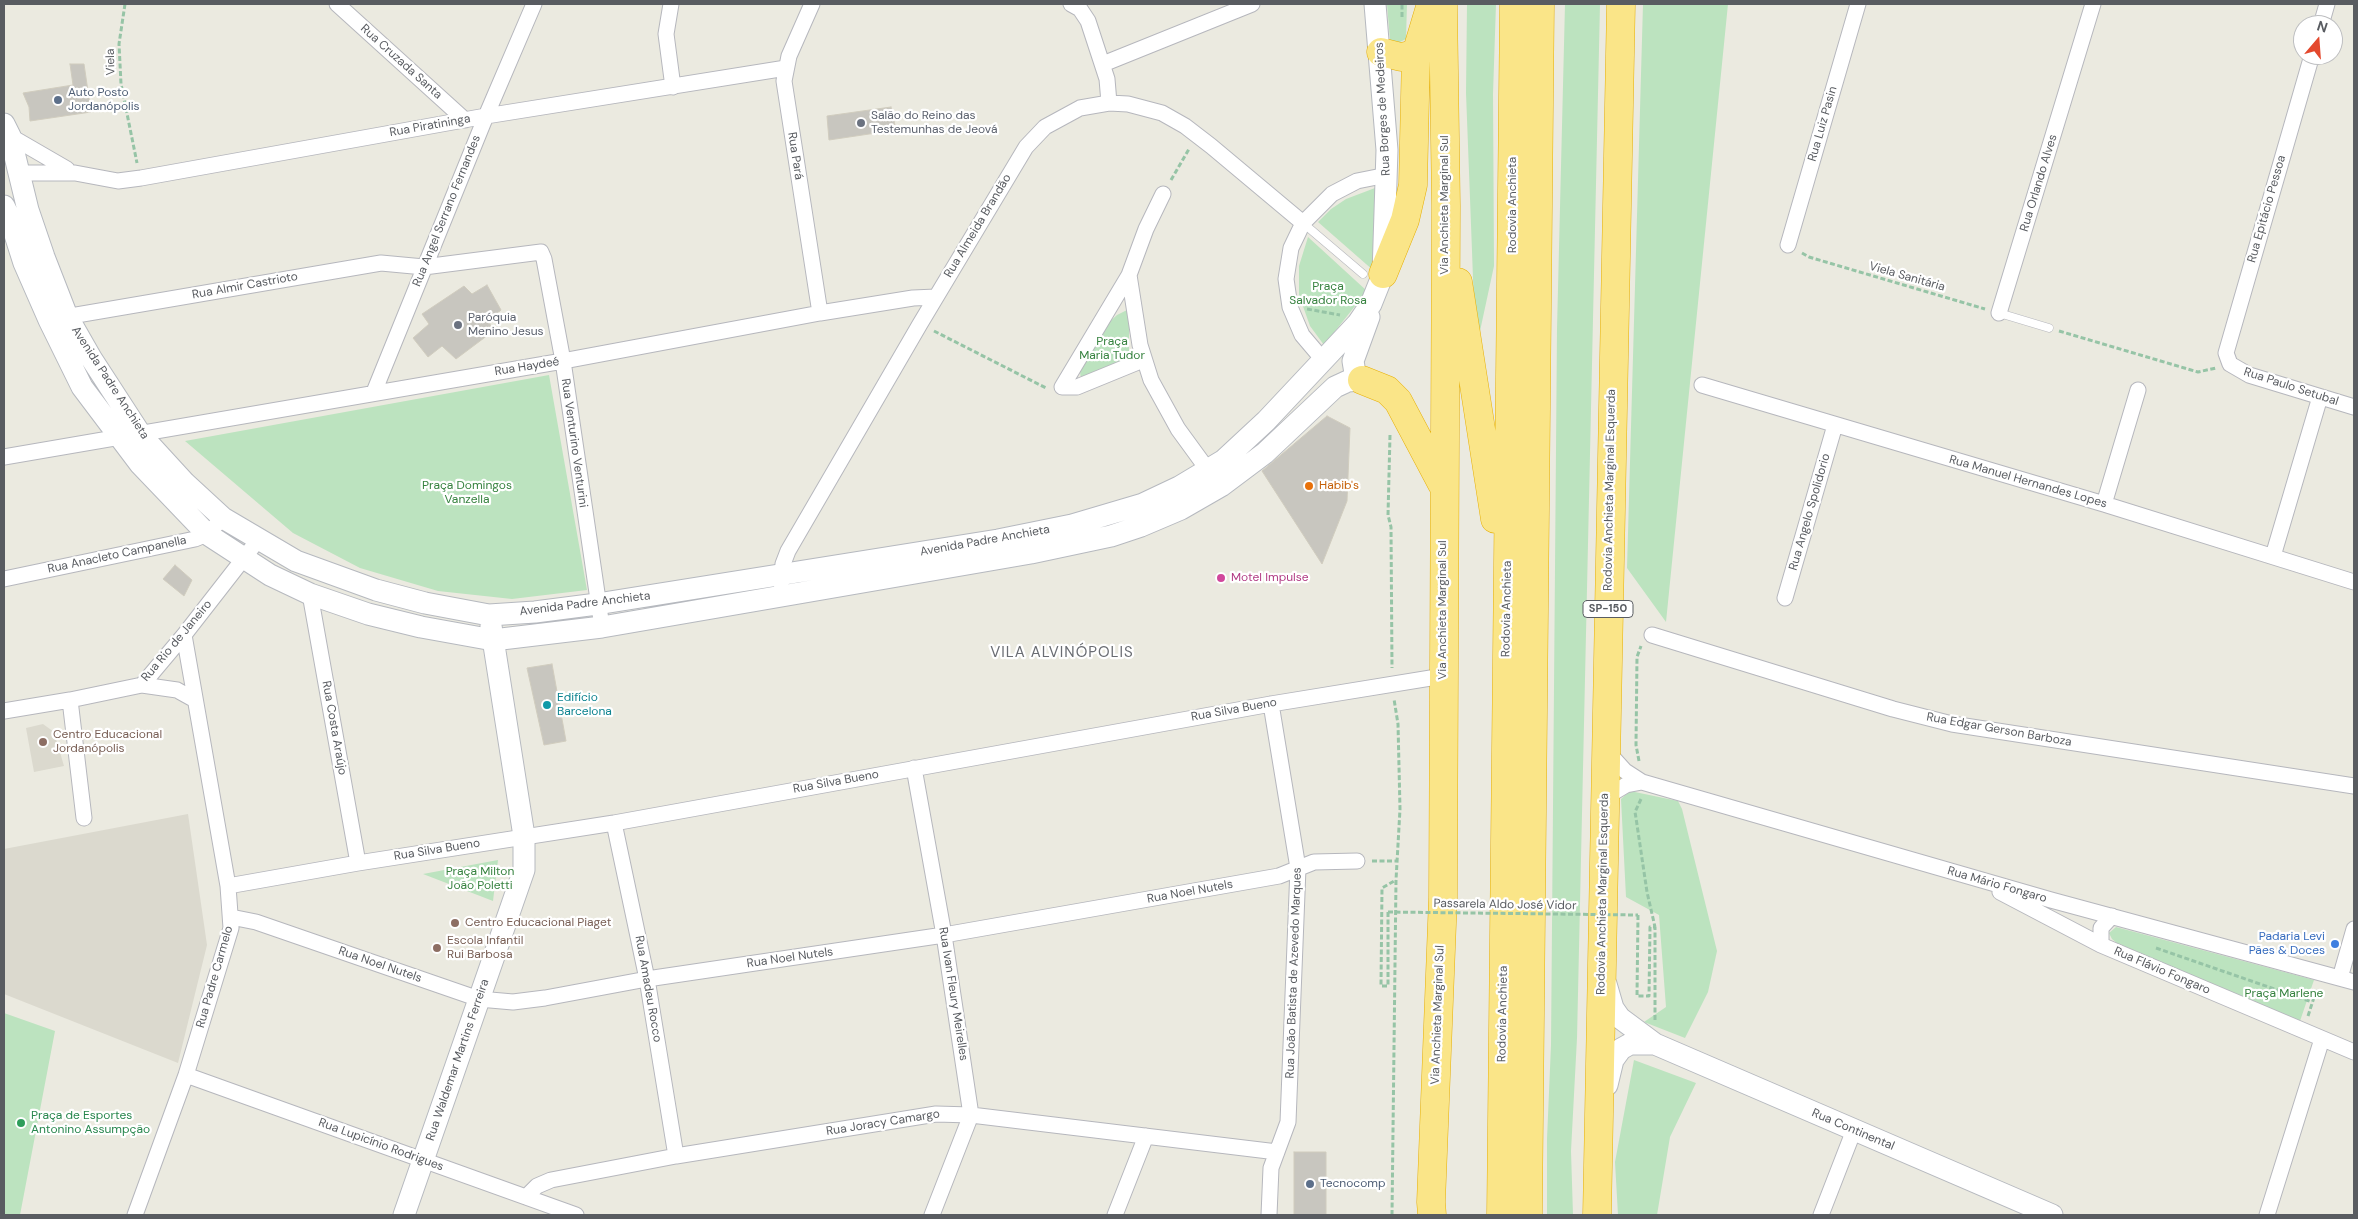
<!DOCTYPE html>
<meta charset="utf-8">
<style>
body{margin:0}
#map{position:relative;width:2358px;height:1219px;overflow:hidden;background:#ebeae0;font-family:"DM Sans",sans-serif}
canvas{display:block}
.frame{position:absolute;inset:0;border:5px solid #595c61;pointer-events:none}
.north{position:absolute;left:2293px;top:15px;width:50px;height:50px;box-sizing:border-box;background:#fff;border:1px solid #bdbec0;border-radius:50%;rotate:18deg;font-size:14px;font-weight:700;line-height:20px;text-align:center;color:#595c61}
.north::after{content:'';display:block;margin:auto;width:18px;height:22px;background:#e4482d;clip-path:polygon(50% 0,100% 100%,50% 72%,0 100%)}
</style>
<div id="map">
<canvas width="2358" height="1219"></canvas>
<div class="frame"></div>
<div class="north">N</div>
</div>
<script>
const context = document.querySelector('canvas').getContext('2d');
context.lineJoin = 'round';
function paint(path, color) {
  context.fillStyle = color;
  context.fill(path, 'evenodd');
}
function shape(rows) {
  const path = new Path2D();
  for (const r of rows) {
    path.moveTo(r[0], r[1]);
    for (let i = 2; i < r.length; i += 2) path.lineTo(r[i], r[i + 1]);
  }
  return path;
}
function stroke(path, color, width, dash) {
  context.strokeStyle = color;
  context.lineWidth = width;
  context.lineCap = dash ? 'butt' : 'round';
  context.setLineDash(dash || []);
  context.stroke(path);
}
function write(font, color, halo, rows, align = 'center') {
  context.font = font + ' "DM Sans",sans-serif';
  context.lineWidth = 4.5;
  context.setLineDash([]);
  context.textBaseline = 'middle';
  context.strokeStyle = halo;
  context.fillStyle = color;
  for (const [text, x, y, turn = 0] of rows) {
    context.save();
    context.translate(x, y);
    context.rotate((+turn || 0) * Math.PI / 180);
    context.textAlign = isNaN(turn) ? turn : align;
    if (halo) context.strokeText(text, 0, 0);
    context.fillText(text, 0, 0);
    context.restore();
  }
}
paint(shape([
 [43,724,54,732,64,766,34,772,26,728],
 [188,814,207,945,178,1063,4,994,4,849]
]), '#dbd9ce');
paint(shape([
 [1387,4,1407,4,1406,39,1398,43,1390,40],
 [1467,4,1496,4,1493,94,1494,266,1480,331,1474,307,1472,251,1466,93],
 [1565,4,1600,4,1577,1038,1571,1151,1573,1215,1547,1215,1547,1139,1551,1045,1557,329],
 [1643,4,1728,4,1666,622,1627,568],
 [1375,188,1374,271,1318,222,1331,209,1346,199],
 [1308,237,1367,291,1324,345,1310,326,1299,295,1299,266],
 [1129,309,1129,361,1081,379,1080,372,1105,326,1117,315],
 [549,375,587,590,512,599,438,591,360,568,293,533,185,441],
 [1630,791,1678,801,1682,809,1717,951,1708,992,1685,1038,1644,1022,1666,1007,1659,915,1626,897,1621,799],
 [498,860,493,901,423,874],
 [2116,927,2314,980,2299,1024,2119,945,2112,939,2109,933],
 [4,1013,55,1031,20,1215,4,1215],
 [1634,1060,1696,1083,1670,1137,1657,1215,1618,1215,1615,1162]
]), '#bce3bf');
const building = shape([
 [70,64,84,64,91,112,30,121,29,107,23,93,73,85,70,64],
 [891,107,896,130,829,140,827,116,891,107],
 [487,285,501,310,489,320,492,332,456,359,442,346,428,357,413,338,429,324,422,314,464,286,472,294,487,285],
 [1327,416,1350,428,1347,501,1322,564,1262,471,1327,416],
 [175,565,192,580,184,596,163,579,175,565],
 [552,664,566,741,544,745,527,668,552,664],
 [1294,1152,1326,1152,1326,1215,1294,1215,1294,1152]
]);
paint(building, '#c8c6bf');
stroke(building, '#d0ccbe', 1);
const lane = shape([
 [1303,223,1363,274],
 [1999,313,2049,328]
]);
const street = shape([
 [337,4,465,120],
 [671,4,666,34,673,87],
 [812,4,789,56,784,81,820,313],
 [1071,4,1080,9,1088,21,1107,79,1109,103],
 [2321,25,2327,4],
 [2312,55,2226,353,2230,364,2249,375,2354,407],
 [1103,64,1252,4],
 [10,136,67,169],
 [18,173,75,173,118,181,141,178,486,116,786,68],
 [1788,245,1858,4],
 [1129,275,1140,345,1151,380,1178,429,1213,477],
 [1999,313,2093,4],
 [59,318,381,263,424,267,541,252,544,259,563,361,602,627],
 [1143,360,1077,387,1062,387,1129,275,1146,229,1163,194],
 [1324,361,1302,335,1290,307,1286,279,1291,248,1303,223,1332,194,1357,181,1387,175],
 [1702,385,2104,504,2354,582],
 [374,392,486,116,534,4],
 [4,457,563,361,820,313,913,298,936,297],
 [2104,504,2138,390],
 [2273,556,2320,397],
 [4,579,195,539,207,534,223,518],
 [781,584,783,564,788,551,920,324,1026,147,1045,127,1080,108,1109,103,1128,104,1162,113,1185,126,1211,146,1303,223],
 [310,594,358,863],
 [1785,598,1835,425],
 [1652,635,1893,709,1952,724,2354,786],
 [142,685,177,690,195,700],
 [70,700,84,818],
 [4,711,70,700,142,685,184,635,258,540],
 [1606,750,1625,771,1642,782,2051,900,2354,982],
 [914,768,944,935,971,1115,932,1215],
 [1605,802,1611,794,1626,785,1642,782],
 [614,823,647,979,676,1156],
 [228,886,358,863,614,823,1271,704,1443,676],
 [2000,892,2101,945,2354,1052],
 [231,917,256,922,479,999,513,1002,545,998,647,979,944,935,1279,876,1314,862,1357,861],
 [2101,945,2101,928,2112,916],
 [2340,978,2354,929],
 [186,1075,576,1215],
 [526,1197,537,1186,551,1180,676,1156,936,1114,971,1115,1277,1152],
 [135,1215,186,1075,231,928,228,886,184,635],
 [1115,1215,1146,1136],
 [1269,1215,1271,1168,1288,1122,1298,868,1271,704],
 [1821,1215,1854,1130],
 [2267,1215,2322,1039]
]);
const secondary = shape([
 [4,124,10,136,28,210,44,257,67,316,91,358,141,435,185,483,223,518,296,561,376,590,425,603,489,615,535,612,597,604,998,540,1072,525,1143,504,1179,487,1224,460,1266,421,1358,323,1371,304,1383,274,1387,150,1375,4],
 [4,206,9,216,24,263,49,320,82,387,140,464,207,534,270,575,310,594,368,614,421,627,493,640,602,627,1031,553,1111,536,1141,526,1181,509,1221,486,1265,453,1335,387,1348,381,1362,380],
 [1362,380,1355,373,1353,361,1369,317],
 [1606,984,1613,1008,1620,1018,1655,1044,2052,1215],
 [1607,1085,1613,1060,1621,1049,1630,1044,1655,1044],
 [404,1215,524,870,524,836,491,626]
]);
const highway = shape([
 [1381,52,1401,57,1416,54],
 [1383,274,1405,220,1413,185,1416,54,1431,4],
 [1458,282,1495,519],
 [1362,380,1387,390,1398,401,1442,484],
 [1432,1215,1431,1202,1443,898,1446,206,1443,4],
 [1501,1215,1514,4],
 [1528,1215,1540,4],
 [1597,1215,1621,4]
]);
stroke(lane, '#b6b7bd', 9);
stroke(street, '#b6b7bd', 17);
stroke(secondary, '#b6b9bf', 23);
stroke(highway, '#e6af06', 29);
stroke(shape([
 [125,4,119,44,121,84,137,163],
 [1402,17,1402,4],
 [1171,180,1189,149],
 [1802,253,1809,257,1985,309],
 [1307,309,1340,315],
 [934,331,1046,388],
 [2059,331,2198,372,2216,368],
 [1390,435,1388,515,1391,527,1392,668],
 [1639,761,1636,745,1637,657,1641,646],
 [1641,799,1635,812,1636,818,1647,892,1655,927],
 [1372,861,1397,861],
 [1388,912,1388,986,1381,986,1382,888,1396,880],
 [1638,915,1637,996,1649,996,1650,927,1655,927,1655,1021],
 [2156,948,2312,1002],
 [2308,1016,2317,988],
 [1392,1215,1396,880,1400,809,1398,724,1394,699]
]), '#96c4a6', 3, [5, 2.5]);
stroke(lane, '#fff', 8);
stroke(street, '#fff', 15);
stroke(secondary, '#fff', 21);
stroke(highway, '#fae588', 28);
stroke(shape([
 [1388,912,1638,915]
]), '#96c4a6', 3, [5, 2.5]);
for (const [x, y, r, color] of [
 [58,100,5,"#5c6f8a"],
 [861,123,5,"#6b7280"],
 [458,325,5,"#6b7280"],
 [1309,486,5,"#e8710a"],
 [1221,578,5,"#d1479c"],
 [547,705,5,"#0f9aa8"],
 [43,742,5,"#8d6e63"],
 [455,923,5,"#8d6e63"],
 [2335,944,5,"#3f7fe0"],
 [437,948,5,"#8d6e63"],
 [21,1123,5,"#2e9e5b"],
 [1310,1184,5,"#5c6f8a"]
]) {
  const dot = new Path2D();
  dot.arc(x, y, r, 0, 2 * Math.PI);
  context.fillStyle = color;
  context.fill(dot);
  stroke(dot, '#fff', 2);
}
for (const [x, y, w] of [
 [1608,609,50]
]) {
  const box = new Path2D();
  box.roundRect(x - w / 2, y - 8.5, w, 17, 4);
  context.fillStyle = '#fff';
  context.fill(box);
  stroke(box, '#595c61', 1);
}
write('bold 11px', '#595c61', null, [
 ["SP-150",1608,609]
]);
write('12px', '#595c61', '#fff', [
 ["Viela",111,62,-92],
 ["Rua Cruzada Santa",401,62,42],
 ["Rua Borges de Medeiros",1383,109,-93],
 ["Rua Luiz Pasin",1823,124,-74],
 ["Rua Piratininga",430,126,-10],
 ["Rua Pará",795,156,81],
 ["Rua Orlando Alves",2039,183,-73],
 ["Via Anchieta Marginal Sul",1445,205,-90],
 ["Rodovia Anchieta",1513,205,-90],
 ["Rua Epitácio Pessoa",2267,209,-74],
 ["Rua Angel Serrano Fernandes",447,211,-68],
 ["Rua Almeida Brandão",978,226,-59],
 ["Viela Sanitária",1907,277,16],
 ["Rua Almir Castrioto",245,286,-10],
 ["Rua Haydeé",527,367,-9],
 ["Avenida Padre Anchieta",110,383,57],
 ["Rua Paulo Setubal",2291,387,18],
 ["Rua Venturino Venturini",574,443,82],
 ["Rua Manuel Hernandes Lopes",2028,482,16],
 ["Rodovia Anchieta Marginal Esquerda",1610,490,-89],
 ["Rua Angelo Spolidorio",1810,512,-74],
 ["Avenida Padre Anchieta",985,541,-10],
 ["Rua Anacleto Campanella",117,555,-12],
 ["Avenida Padre Anchieta",585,604,-7],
 ["Rodovia Anchieta",1507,609,-89],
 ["Via Anchieta Marginal Sul",1443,610,-90],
 ["Rua Rio de Janeiro",177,641,-50],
 ["Rua Silva Bueno",1234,710,-10],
 ["Rua Costa Araújo",334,728,80],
 ["Rua Edgar Gerson Barboza",1999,730,10],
 ["Rua Silva Bueno",836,782,-10],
 ["Rua Silva Bueno",437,850,-9],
 ["Rua Mário Fongaro",1997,885,16],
 ["Rua Noel Nutels",1190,892,-10],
 ["Rodovia Anchieta Marginal Esquerda",1603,894,-89],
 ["Passarela Aldo José Vidor",1505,905,1],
 ["Rua Noel Nutels",790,958,-8],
 ["Rua Noel Nutels",380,965,19],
 ["Rua Flávio Fongaro",2162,971,23],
 ["Rua João Batista de Azevedo Marques",1294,973,-88],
 ["Rua Padre Carmelo",215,977,-74],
 ["Rua Amadeu Rocco",648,989,80],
 ["Rua Ivan Fleury Meirelles",953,994,81],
 ["Rodovia Anchieta",1503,1014,-89],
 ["Via Anchieta Marginal Sul",1438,1015,-88],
 ["Rua Waldemar Martins Ferreira",458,1060,-71],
 ["Rua Joracy Camargo",883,1123,-9],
 ["Rua Continental",1853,1130,23],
 ["Rua Lupicínio Rodrigues",381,1145,20]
]);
write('12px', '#4e5e75', '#fff', [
 ["Auto Posto",68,93],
 ["Jordanópolis",68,107],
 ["Tecnocomp",1320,1184]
], 'left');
write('12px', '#5b616d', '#fff', [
 ["Salão do Reino das",871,116],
 ["Testemunhas de Jeová",871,130],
 ["Paróquia",468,318],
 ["Menino Jesus",468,332]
], 'left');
write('12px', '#36823f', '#fff', [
 ["Praça",1328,287],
 ["Salvador Rosa",1328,301],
 ["Praça",1112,342],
 ["Maria Tudor",1112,356],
 ["Praça Domingos",467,486],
 ["Vanzella",467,500],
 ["Praça Milton",480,872],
 ["João Poletti",480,886],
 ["Praça Marlene",2284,994]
]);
write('12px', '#c56008', '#fff', [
 ["Habib's",1319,486]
], 'left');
write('12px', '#b23c85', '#fff', [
 ["Motel Impulse",1231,578]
], 'left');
write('12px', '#0d838f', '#fff', [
 ["Edifício",557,698],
 ["Barcelona",557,712]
], 'left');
write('12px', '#785e54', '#fff', [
 ["Centro Educacional",53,735],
 ["Jordanópolis",53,749],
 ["Centro Educacional Piaget",465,923],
 ["Escola Infantil",447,941],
 ["Rui Barbosa",447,955]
], 'left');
write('12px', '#366cbe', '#fff', [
 ["Padaria Levi",2325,937],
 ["Pães & Doces",2325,951]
], 'right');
write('12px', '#27864d', '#fff', [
 ["Praça de Esportes",31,1116],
 ["Antonino Assumpção",31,1130]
], 'left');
context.letterSpacing = '1px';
write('15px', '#6a6d73', '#fff', [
 ["VILA ALVINÓPOLIS",1062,653]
]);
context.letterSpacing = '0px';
</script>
